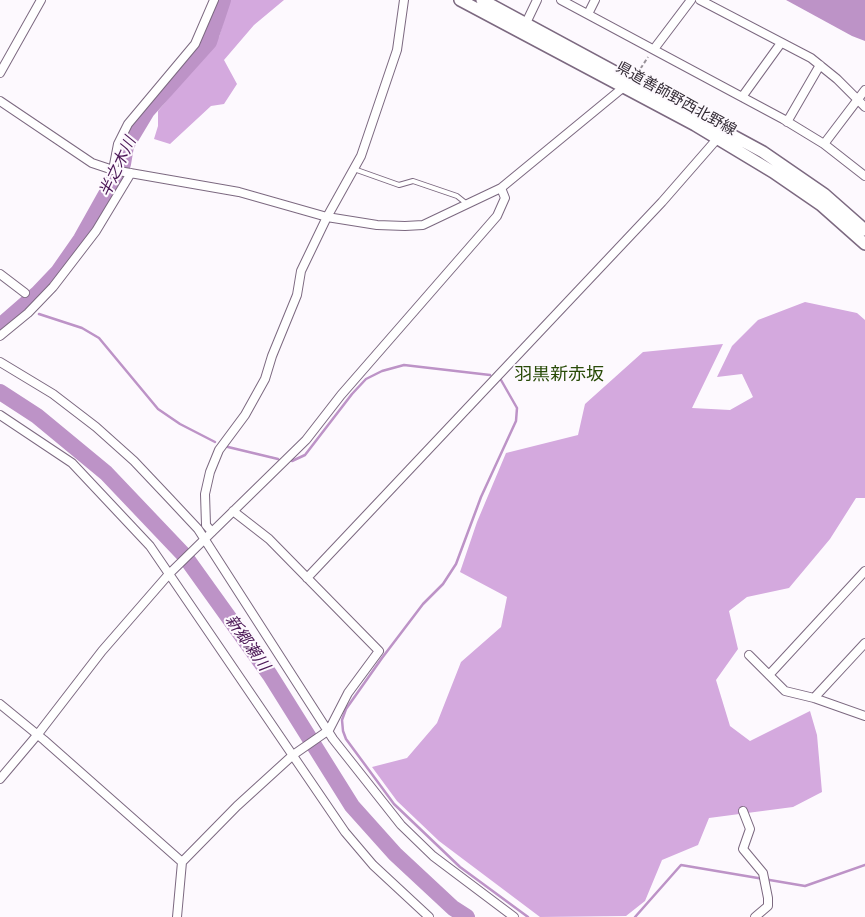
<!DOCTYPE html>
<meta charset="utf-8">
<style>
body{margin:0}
canvas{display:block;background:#fdf9fe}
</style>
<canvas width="865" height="917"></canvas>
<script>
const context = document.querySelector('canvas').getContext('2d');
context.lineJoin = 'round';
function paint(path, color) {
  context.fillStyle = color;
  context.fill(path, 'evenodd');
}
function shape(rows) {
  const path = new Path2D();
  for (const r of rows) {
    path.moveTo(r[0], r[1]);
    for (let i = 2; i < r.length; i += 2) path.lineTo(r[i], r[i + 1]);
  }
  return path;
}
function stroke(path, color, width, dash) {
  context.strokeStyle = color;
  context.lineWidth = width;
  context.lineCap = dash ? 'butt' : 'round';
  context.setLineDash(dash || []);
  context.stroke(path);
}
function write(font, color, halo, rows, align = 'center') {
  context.font = font + ' "PT Serif","Noto Sans JP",serif';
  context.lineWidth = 4;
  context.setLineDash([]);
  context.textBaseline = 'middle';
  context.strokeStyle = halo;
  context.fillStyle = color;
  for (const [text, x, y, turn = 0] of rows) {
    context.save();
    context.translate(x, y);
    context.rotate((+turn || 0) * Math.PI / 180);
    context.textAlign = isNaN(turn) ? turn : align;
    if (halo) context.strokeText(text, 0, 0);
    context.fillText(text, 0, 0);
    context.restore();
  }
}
paint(shape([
 [230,0,284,0,254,25,224,60,237,84,224,104,211,106,170,144,154,139,158,126,158,111,219,37],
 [805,302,857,313,865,320,865,498,856,498,830,539,789,588,747,597,729,611,738,649,716,680,730,726,750,741,810,711,817,735,822,792,793,807,709,818,698,845,662,860,645,901,626,916,540,917,439,841,397,801,372,767,407,758,437,723,461,662,501,627,507,597,460,572,477,522,506,453,578,435,585,404,643,352,723,344,692,408,730,410,753,397,742,374,717,377,732,346,758,320]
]), '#d4a9de');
paint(shape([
 [786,0,865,0,865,41,852,36]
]), '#bd93c7');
stroke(shape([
 [39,314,82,328,99,338,158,409,180,424,215,442],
 [501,380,517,408,516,421,481,497,456,564,443,584,423,604,382,658,346,709,342,720,343,731,346,739,394,804,460,867,528,917],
 [228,447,278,459],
 [292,461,305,455,352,394,366,379,382,371,404,365,490,375],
 [635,917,681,865,805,886,865,865]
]), '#bd93c7', 2.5);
stroke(shape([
 [0,326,38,293,58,272,81,239,123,164,126,146,147,111,209,42,223,0],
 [0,392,37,416,106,473,184,555,270,675,352,806,395,854,453,908,467,917]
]), '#bd93c7', 16);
const service = shape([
 [354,169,399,185,413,181,457,196,467,204]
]);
const minor = shape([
 [561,0,783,119,824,144,865,176],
 [700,0,811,58,837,79,865,107],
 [588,14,595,0],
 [526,23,537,0],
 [654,49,691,0],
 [0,73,41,0],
 [742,97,781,43],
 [0,101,92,163,113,170,239,192,327,217,377,225,405,226,423,225,501,188,625,86],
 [787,122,820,65],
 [824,144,865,90],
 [113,170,118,144,128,124,195,44,214,0],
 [0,274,25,293],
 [0,336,28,313,53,287,96,231,131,173],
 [0,362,53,394,96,427,134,461,169,498,198,529,333,739,401,825,433,856,514,917],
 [0,415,72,463,150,546,345,832,373,865,429,917],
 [212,532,206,525,205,494,210,472,219,450,245,415,265,379,272,356,297,295,301,271,327,217,361,156,397,50,404,0],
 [307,578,662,202,717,139],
 [749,655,785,691,814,698,865,716],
 [769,675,865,571],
 [814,698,865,643],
 [0,704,44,740,182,862],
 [0,779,38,734,102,651,169,574,306,440,341,395,497,216,505,198,501,188],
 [743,811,750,829,743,849,763,873,768,898,768,906,755,917],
 [177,917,182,862,237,806,293,755,329,730,348,693,379,651,269,539,233,511]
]);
const secondary = shape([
 [460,0,695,125,773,172,821,205,865,244],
 [482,0,763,152,824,194,865,230]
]);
stroke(service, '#7c6980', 6);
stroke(minor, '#7c6980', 10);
stroke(secondary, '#7c6980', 14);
stroke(shape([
 [637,74,648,57]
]), '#979198', 2, [4, 2.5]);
stroke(service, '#fff', 4);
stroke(minor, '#fff', 8);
stroke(secondary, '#fff', 11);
write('15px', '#352d37', '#fdf9fe', [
 ["県道善師野西北野線",676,99,29]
]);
write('italic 16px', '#4b1756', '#fdf9fe', [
 ["半之木川",118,167,-65],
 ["新郷瀬川",247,643,55]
]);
write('18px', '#294b08', '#fdf9fe', [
 ["羽黒新赤坂",559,375]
]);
</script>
